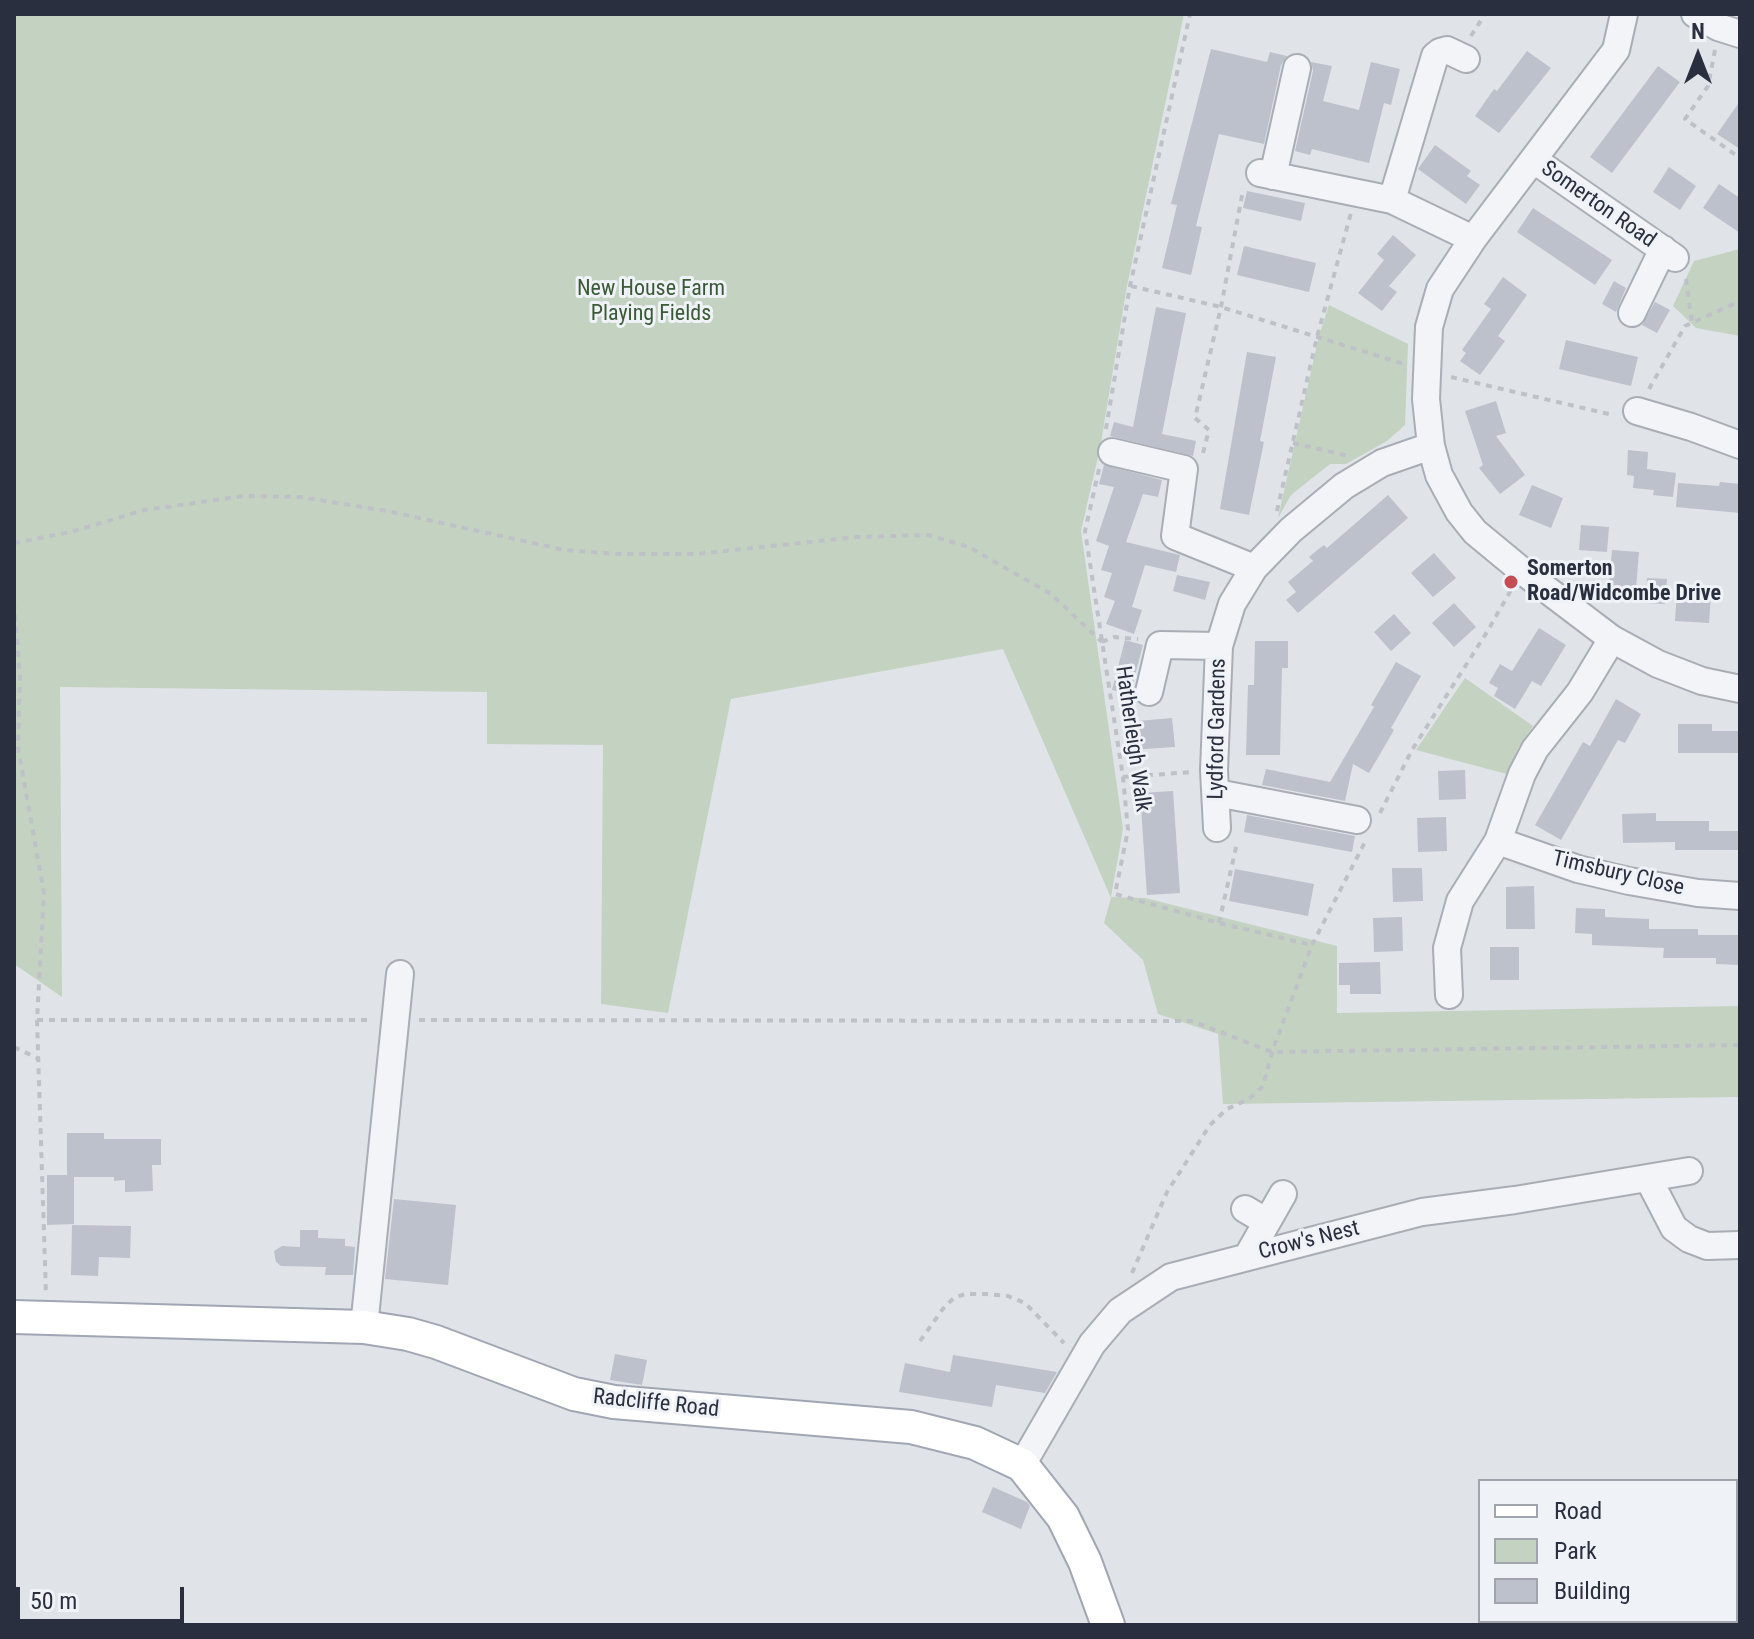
<!DOCTYPE html>
<style>
body{margin:0}
#map{position:relative;width:1754px;height:1639px;overflow:hidden;background:#e0e3e8;font-family:"Roboto Condensed",sans-serif}
canvas{display:block}
.frame{position:absolute;inset:0;border:16px solid #292f3f;pointer-events:none}
.legend{position:absolute;left:1478px;top:1479px;width:260px;height:144px;box-sizing:border-box;background:#eff2f6;border:2px solid #a0a4ad;margin:0;padding:10px 14px;list-style:none;font-size:24px;color:#292f3f}
.legend li{display:flex;align-items:center;gap:16px;height:40px}
.legend b{width:40px;border:2px solid #a0a4ad}
.north{position:absolute;left:1658px;top:16px;width:80px;height:80px;-webkit-text-stroke:6px #eff2f6;paint-order:stroke;rotate:0deg;font-size:22px;font-weight:700;line-height:32px;text-align:center;color:#292f3f}
.north::after{content:'';display:block;margin:auto;width:28px;height:36px;background:#292f3f;clip-path:polygon(50% 0,100% 100%,50% 72%,0 100%)}
.scale{position:absolute;left:16px;top:1587px;width:168px;height:36px;box-sizing:border-box;border:4px solid #292f3f;border-top:0;padding-left:10px;font-size:24px;line-height:28px;white-space:nowrap;color:#292f3f;-webkit-text-stroke:6px #eff2f6;paint-order:stroke}
</style>
<div id="map">
<canvas width="1754" height="1639"></canvas>
<div class="frame"></div>
<ul class="legend">
<li><b style="height:10px;background:#fff"></b>Road</li>
<li><b style="height:22px;background:#c4d2c2"></b>Park</li>
<li><b style="height:22px;background:#bdc1cb"></b>Building</li>
</ul>
<div class="north">N</div>
<div class="scale">50 m</div>
</div>
<script>
const context = document.querySelector('canvas').getContext('2d');
context.lineJoin = 'round';
function paint(path, color) {
  context.fillStyle = color;
  context.fill(path, 'evenodd');
}
function shape(rows) {
  const path = new Path2D();
  for (const r of rows) {
    path.moveTo(r[0], r[1]);
    for (let i = 2; i < r.length; i += 2) path.lineTo(r[i], r[i + 1]);
  }
  return path;
}
function stroke(path, color, width, dash) {
  context.strokeStyle = color;
  context.lineWidth = width;
  context.lineCap = dash ? 'butt' : 'round';
  context.setLineDash(dash || []);
  context.stroke(path);
}
function write(font, color, halo, rows, align = 'center') {
  context.font = font + ' "Roboto Condensed",sans-serif';
  context.lineWidth = 6;
  context.setLineDash([]);
  context.textBaseline = 'middle';
  context.strokeStyle = halo;
  context.fillStyle = color;
  for (const [text, x, y, turn = 0] of rows) {
    context.save();
    context.translate(x, y);
    context.rotate((+turn || 0) * Math.PI / 180);
    context.textAlign = isNaN(turn) ? turn : align;
    if (halo) context.strokeText(text, 0, 0);
    context.fillText(text, 0, 0);
    context.restore();
  }
}
paint(shape([
 [14,14,1184,14,1127,286,1100,448,1081,531,1123,829,1111,897,1145,898,1337,946,1337,1013,1740,1006,1740,1097,1223,1104,1218,1034,1158,1014,1143,960,1104,923,1111,898,1003,649,731,699,668,1013,601,1004,603,745,487,744,487,692,60,687,62,997,14,964],
 [1740,249,1740,336,1696,328,1673,306,1694,261],
 [1329,305,1408,344,1405,425,1387,441,1346,464,1330,464,1291,495,1278,518,1319,336],
 [1465,678,1533,726,1518,748,1507,774,1416,750]
]), '#c4d2c2');
paint(shape([
 [1211,49,1267,62,1270,52,1287,56,1281,65,1264,144,1219,134,1196,226,1202,227,1191,275,1162,268,1177,205,1171,204],
 [1527,51,1551,68,1499,133,1475,116,1494,89,1497,91],
 [1311,62,1332,66,1323,101,1359,110,1371,62,1400,69,1391,105,1384,103,1369,163,1312,149,1310,155,1295,151,1313,71],
 [1658,66,1680,82,1612,173,1590,157],
 [1740,101,1740,149,1717,134],
 [1435,145,1471,171,1467,176,1480,185,1466,204,1418,169],
 [1669,167,1696,186,1680,210,1653,192],
 [1719,184,1740,198,1740,233,1703,208],
 [1247,191,1305,203,1301,221,1243,208],
 [1533,208,1612,260,1595,285,1517,232],
 [1393,235,1416,255,1389,286,1397,292,1382,311,1358,293,1384,260,1377,254],
 [1244,246,1316,263,1309,292,1237,275],
 [1503,277,1527,295,1498,336,1505,341,1480,375,1460,361,1466,353,1462,350,1491,309,1484,304],
 [1614,281,1626,288,1616,312,1602,304],
 [1655,302,1670,310,1657,333,1642,325],
 [1156,307,1186,313,1162,434,1196,441,1193,456,1110,436,1114,422,1133,427],
 [1566,340,1638,357,1631,386,1559,369],
 [1247,352,1276,357,1260,441,1264,442,1249,515,1220,509],
 [1496,401,1506,433,1496,436,1525,475,1500,494,1479,468,1483,465,1465,411],
 [1628,450,1648,452,1647,469,1676,473,1673,497,1653,495,1654,490,1633,488,1634,476,1627,475],
 [1104,465,1162,480,1158,497,1143,494,1126,542,1180,555,1176,572,1145,565,1132,607,1142,610,1134,634,1106,624,1115,601,1104,597,1112,573,1101,570,1109,546,1096,541,1114,487,1099,484],
 [1720,482,1740,484,1740,513,1676,507,1678,483,1719,486],
 [1532,485,1563,498,1551,528,1519,515],
 [1388,495,1408,518,1298,613,1286,600,1296,592,1288,582,1313,561,1309,557,1316,551,1324,545,1327,548],
 [1581,525,1609,527,1607,552,1579,550],
 [1612,550,1639,552,1636,588,1609,586],
 [1434,553,1456,578,1433,597,1411,573],
 [1177,575,1210,582,1205,600,1173,591],
 [1647,578,1667,579,1665,604,1646,603],
 [1677,592,1711,594,1709,623,1675,621],
 [1454,603,1476,627,1454,647,1432,623],
 [1394,614,1411,633,1391,651,1374,632],
 [1539,628,1566,645,1541,686,1532,681,1515,709,1494,696,1498,688,1489,683,1500,664,1512,671],
 [1125,640,1143,645,1130,694,1112,690],
 [1255,641,1288,641,1288,668,1282,668,1280,755,1246,755,1248,685,1254,685],
 [1396,662,1421,676,1391,728,1394,730,1369,773,1353,764,1345,801,1262,785,1266,769,1330,782,1374,707,1371,705],
 [1616,699,1641,714,1625,743,1618,740,1561,840,1535,825,1583,742,1590,746],
 [1172,718,1175,747,1129,750,1127,722],
 [1678,724,1712,724,1712,731,1740,731,1740,753,1678,753],
 [1465,770,1466,799,1439,800,1438,771],
 [1173,791,1180,893,1147,895,1140,793],
 [1656,813,1656,821,1709,821,1709,831,1740,831,1740,850,1675,850,1675,842,1623,843,1622,814],
 [1247,815,1355,836,1352,852,1244,832],
 [1446,817,1447,851,1418,852,1417,818],
 [1392,868,1422,868,1423,901,1393,902],
 [1235,869,1314,884,1308,916,1229,901],
 [1534,886,1535,929,1506,929,1506,887],
 [1576,908,1605,909,1605,917,1649,919,1649,929,1698,929,1698,935,1740,935,1740,965,1716,964,1716,958,1663,958,1664,948,1592,945,1592,934,1575,933],
 [1402,917,1403,951,1374,952,1373,918],
 [1490,947,1519,947,1519,980,1490,980],
 [1380,962,1381,994,1350,994,1350,985,1339,985,1339,963],
 [67,1133,104,1133,104,1139,161,1139,161,1165,152,1165,153,1191,125,1192,125,1180,114,1181,114,1177,74,1177,74,1224,47,1225,47,1175,67,1175],
 [394,1199,456,1205,448,1285,385,1279],
 [72,1225,131,1226,130,1258,99,1257,98,1276,71,1275],
 [300,1230,318,1230,318,1238,345,1239,345,1246,355,1247,353,1275,325,1275,326,1267,281,1266,276,1262,274,1251,282,1246,300,1247],
 [615,1354,647,1360,642,1385,610,1380],
 [953,1355,1057,1372,1045,1393,996,1385,992,1407,899,1392,905,1363,950,1372],
 [993,1487,1027,1502,1030,1506,1021,1529,982,1512]
]), '#bdc1cb');
const minor = shape([
 [1624,14,1616,50,1473,239,1440,289,1429,327,1426,399,1431,446,1439,475,1459,512,1475,532,1521,570,1612,639,1658,664,1702,681,1740,689],
 [1695,14,1718,27,1740,34],
 [1534,160,1675,258],
 [1260,173,1392,200,1473,239],
 [1273,176,1297,68],
 [1392,200,1435,56,1440,52,1447,50,1466,59],
 [1632,313,1663,249],
 [1637,411,1691,427,1740,445],
 [1112,452,1184,469,1175,536,1254,568],
 [1149,692,1160,645,1219,646],
 [1217,793,1357,820],
 [1217,828,1214,770,1219,646,1232,604,1254,568,1291,530,1344,486,1382,463,1431,446],
 [1498,841,1578,869,1629,881,1698,893,1740,896],
 [1449,995,1447,948,1460,901,1498,841,1522,774,1535,749,1580,692,1612,639],
 [1648,1178,1674,1228,1689,1239,1707,1246,1740,1245],
 [1245,1209,1267,1222],
 [1247,1257,1283,1194],
 [364,1327,400,974],
 [1022,1465,1092,1344,1120,1311,1171,1277,1422,1212,1515,1200,1689,1171]
]);
const major = shape([
 [14,1317,364,1327,408,1334,436,1342,574,1394,614,1402,911,1427,975,1443,1022,1465,1063,1517,1085,1562,1108,1625]
]);
stroke(minor, '#a9adb5', 30);
stroke(major, '#a0a6b3', 36);
stroke(shape([
 [1471,36,1485,14],
 [1715,50,1708,86,1685,119,1740,158],
 [1686,279,1692,322],
 [1131,286,1221,307,1404,364],
 [1451,377,1613,415],
 [1649,389,1685,326,1740,301],
 [1106,429,1130,286,1190,14],
 [1293,443,1349,456],
 [1203,453,1209,430,1195,418,1221,307,1243,190],
 [1099,469,1085,531,1123,777,1128,830,1115,894,1219,923,1312,945],
 [1277,511,1317,337,1351,213],
 [14,543,71,532,144,510,244,496,300,497,387,511,565,550,615,554,696,554,857,537,928,535,969,547,1051,594,1102,642],
 [14,603,20,676,18,748,44,893,37,1020,46,1294],
 [1102,642,1114,637,1138,639],
 [1123,777,1192,772],
 [1380,813,1412,750,1487,632,1511,590],
 [1219,923,1237,843],
 [37,1020,371,1020],
 [419,1020,1192,1021,1272,1052,1740,1045],
 [14,1047,37,1058],
 [1132,1273,1167,1192,1210,1125,1227,1109,1249,1099,1263,1086,1272,1052,1312,945,1365,842],
 [920,1341,945,1306,955,1297,966,1294,985,1294,1008,1296,1025,1303,1064,1343]
]), '#bec1c7', 4, [6, 6]);
stroke(minor, '#f3f4f7', 26);
stroke(major, '#fff', 32);
for (const [x, y, r, color] of [
 [1511,582,8,"#c74b53"]
]) {
  const dot = new Path2D();
  dot.arc(x, y, r, 0, 2 * Math.PI);
  context.fillStyle = color;
  context.fill(dot);
  stroke(dot, '#eff2f6', 3);
}
write('22px', '#292f3f', '#eff2f6', [
 ["Somerton Road",1598,205,35],
 ["Lydford Gardens",1218,729,-89],
 ["Hatherleigh Walk",1132,739,82],
 ["Timsbury Close",1618,874,13],
 ["Crow's Nest",1309,1241,-14],
 ["Radcliffe Road",656,1404,6]
]);
write('22px', '#3b5a37', '#eff2f6', [
 ["New House Farm",651,289],
 ["Playing Fields",651,314]
]);
write('bold 22px', '#292f3f', '#eff2f6', [
 ["Somerton",1527,569],
 ["Road/Widcombe Drive",1527,594]
], 'left');
</script>
